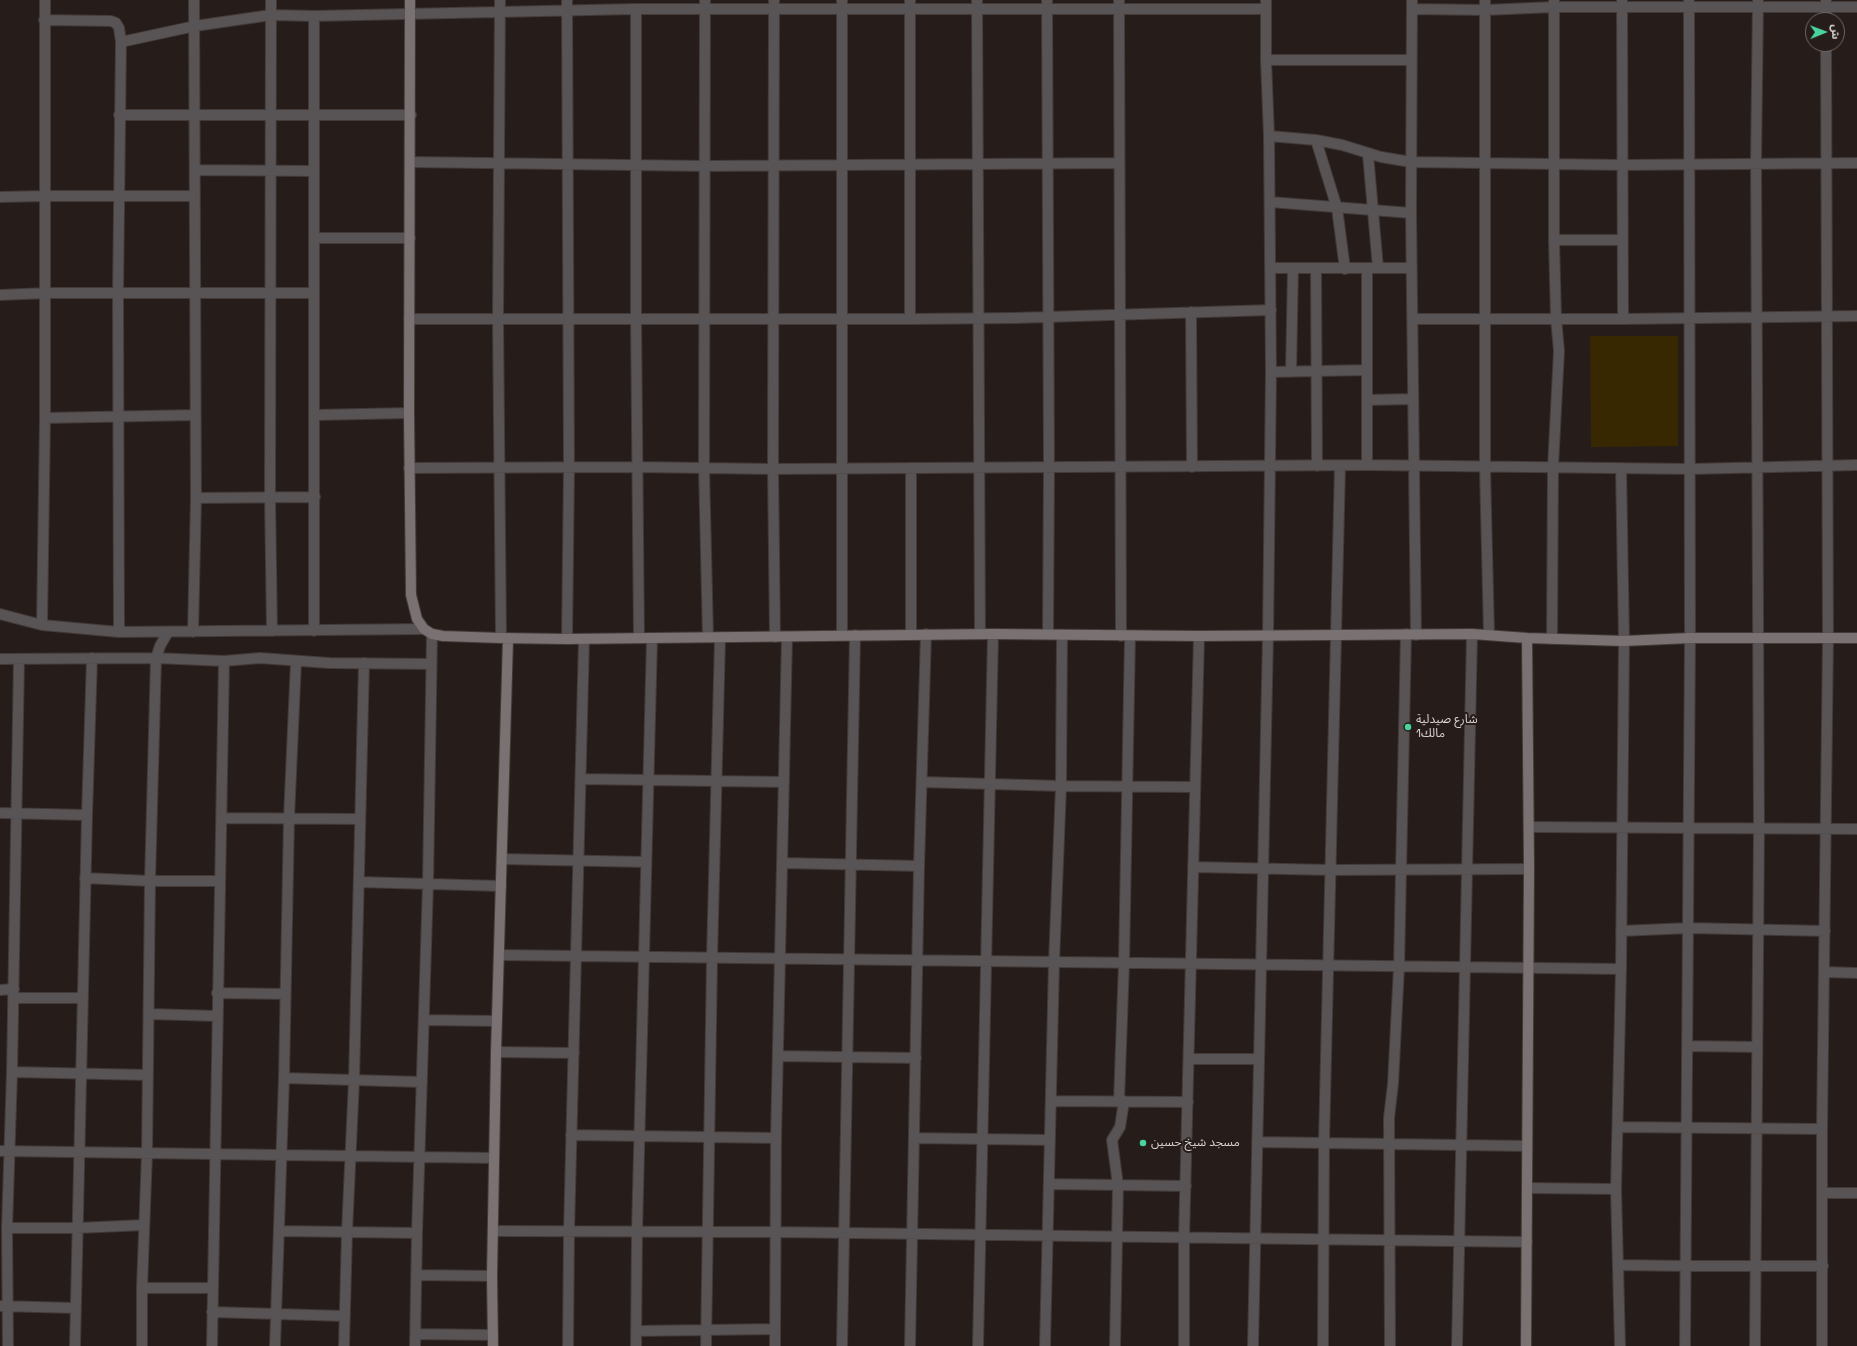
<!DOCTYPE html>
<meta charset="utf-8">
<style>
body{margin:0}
#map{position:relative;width:1857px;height:1346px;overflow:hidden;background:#261d1b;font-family:"Space Grotesk","Noto Sans Arabic",sans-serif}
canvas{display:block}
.north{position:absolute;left:1805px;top:12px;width:40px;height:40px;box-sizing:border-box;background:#261d1b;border:1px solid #6e6664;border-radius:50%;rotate:89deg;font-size:11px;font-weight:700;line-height:16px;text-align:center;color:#dad3d2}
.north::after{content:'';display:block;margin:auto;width:14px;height:18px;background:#49d49c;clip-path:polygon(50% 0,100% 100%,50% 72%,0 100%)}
</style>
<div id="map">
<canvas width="1857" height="1346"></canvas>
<div class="north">ش</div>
</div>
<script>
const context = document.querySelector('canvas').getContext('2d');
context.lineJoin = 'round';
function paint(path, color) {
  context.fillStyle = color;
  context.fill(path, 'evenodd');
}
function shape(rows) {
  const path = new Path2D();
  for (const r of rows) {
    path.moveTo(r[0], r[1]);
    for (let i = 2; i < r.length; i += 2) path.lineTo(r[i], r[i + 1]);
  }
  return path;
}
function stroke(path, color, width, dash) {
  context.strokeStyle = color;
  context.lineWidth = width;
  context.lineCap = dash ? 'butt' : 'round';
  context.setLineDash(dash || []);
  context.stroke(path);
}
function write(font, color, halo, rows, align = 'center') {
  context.font = font + ' "Space Grotesk","Noto Sans Arabic",sans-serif';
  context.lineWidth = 4;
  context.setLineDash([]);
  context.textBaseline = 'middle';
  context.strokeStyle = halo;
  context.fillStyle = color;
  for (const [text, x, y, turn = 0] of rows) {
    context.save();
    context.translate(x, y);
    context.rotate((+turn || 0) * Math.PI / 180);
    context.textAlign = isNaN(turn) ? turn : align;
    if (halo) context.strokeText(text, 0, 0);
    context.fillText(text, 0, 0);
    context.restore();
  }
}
paint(shape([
 [1590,336,1678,336,1678,446,1591,447]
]), '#382802');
const street = shape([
 [45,0,45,196,195,196],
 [271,0,270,497,272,631],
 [500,0,498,319,501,638],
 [567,0,569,468,567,639],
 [705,0,704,468,708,637],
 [774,0,773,469,775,637],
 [842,0,842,635],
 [910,0,910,319,1014,318,1271,310],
 [977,0,980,634],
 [1047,0,1049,468,1048,634],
 [1119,0,1121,636],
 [1412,0,1411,213,1416,635],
 [1485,0,1485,468,1489,634],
 [1622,0,1623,319],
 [636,9,636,318,639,638],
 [1412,9,1485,10,1554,7,1857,7],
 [44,20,111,21,116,23,119,28,121,42,118,293,119,632],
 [1826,20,1826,0],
 [121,42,195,26,271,15,314,16,636,9,1266,9],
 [1266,60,1411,60],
 [119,115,411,115],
 [1269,136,1316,140,1342,145,1381,157,1411,162,1623,165,1857,163],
 [1316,140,1337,208,1345,269],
 [1368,154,1378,268],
 [410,162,704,166,1119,163],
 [195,170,314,171],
 [0,197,45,196,45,418,195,415],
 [1270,202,1411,213],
 [314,238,410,238],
 [1554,240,1622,240],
 [1271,268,1411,268],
 [1367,268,1367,465],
 [1316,269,1317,466],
 [0,295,46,293,314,293],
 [1191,312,1192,467],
 [409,319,910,319],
 [1412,319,1623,319,1857,316],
 [1271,372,1367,370],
 [1291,372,1293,268],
 [1367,400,1412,399],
 [315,415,409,413],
 [409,468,638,467,773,469,1367,465,1690,469,1857,465],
 [911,468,911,634],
 [196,498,315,497],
 [0,614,42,625,119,632,424,629],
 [42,625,45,418],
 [314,631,314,16],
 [193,632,196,498,194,0],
 [1552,639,1553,467,1559,351,1556,318,1554,240,1554,0],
 [0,659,156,658,224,661,260,658,329,663,430,664],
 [581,779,784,782],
 [922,782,1061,786,1195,787],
 [0,813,87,815],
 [222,818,360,819],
 [1529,827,1857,829],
 [502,859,646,862],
 [783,863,919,866],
 [1193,867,1331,870,1529,869],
 [85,878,150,881,220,881],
 [359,882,501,886],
 [1621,931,1689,928,1825,931],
 [499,955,1621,969],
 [1824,972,1857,973],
 [0,990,14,989],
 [217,993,285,994],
 [13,998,82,998],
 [149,1014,217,1016],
 [424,1020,497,1021],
 [1688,1046,1757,1047],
 [496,1052,574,1053],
 [778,1056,916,1058],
 [1189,1059,1259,1059],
 [12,1072,148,1075],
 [284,1078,422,1082],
 [1052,1101,1188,1102],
 [1119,1101,1124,963,1130,636],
 [1618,1127,1822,1129],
 [571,1135,776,1138],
 [915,1138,1050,1140],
 [1257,1142,1527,1146],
 [0,1151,494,1158],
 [1049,1184,1186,1186],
 [1527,1188,1616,1189],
 [1823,1193,1857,1193],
 [7,1228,77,1228,144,1225],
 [279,1231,417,1233],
 [493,1231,775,1232,1527,1242],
 [1618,1265,1686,1266,1823,1266],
 [417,1275,492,1276],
 [142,1288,212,1288],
 [0,1306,75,1308],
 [212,1312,344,1316],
 [637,1331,775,1329],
 [416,1334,493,1335],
 [8,1346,7,1228,12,1072,19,659],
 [75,1346,87,815,92,658],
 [142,1346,142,1288,147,1153,150,881,156,658,160,646,168,632],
 [212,1346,224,661],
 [275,1346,284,1078,289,818,296,661],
 [344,1346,347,1232,354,1080,364,663],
 [415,1346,417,1233,428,883,432,634],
 [568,1346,569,1232,584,639],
 [636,1346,637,1232,652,638],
 [706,1346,712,958,720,638],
 [775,1346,776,1138,787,637],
 [842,1346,855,635],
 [910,1346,919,866,926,634],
 [978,1346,993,634],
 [1045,1346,1054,963,1061,786,1062,635],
 [1115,1346,1118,1185,1112,1140,1120,1127,1124,1101],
 [1184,1346,1184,1238,1199,636],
 [1253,1346,1268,636,1271,372,1269,136,1266,60,1266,0],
 [1323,1346,1324,1142,1340,466],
 [1390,1346,1389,1118,1393,1084,1399,967,1406,634],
 [1457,1346,1472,634],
 [1620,1346,1616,1189,1621,969,1624,641,1621,468],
 [1685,1346,1690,638,1689,0],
 [1755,1346,1759,827,1756,163,1758,0],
 [1822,1346,1822,1129,1828,638,1826,44]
]);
const secondary = shape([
 [410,0,409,413,411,595,417,619,424,629,432,634,443,636,501,638,567,639,993,634,1199,636,1472,634,1527,638,1624,641,1690,638,1857,638],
 [493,1346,492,1276,496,1052,508,639],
 [1526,1346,1529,869,1527,638]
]);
stroke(street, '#433a38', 12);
stroke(secondary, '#433a38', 12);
stroke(street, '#585354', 10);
stroke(secondary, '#797172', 10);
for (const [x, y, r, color] of [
 [1408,727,4,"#49d49c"],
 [1143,1143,4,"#49d49c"]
]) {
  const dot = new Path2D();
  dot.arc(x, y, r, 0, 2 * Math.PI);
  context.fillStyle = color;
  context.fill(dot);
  stroke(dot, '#261d1b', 1.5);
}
write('12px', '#dad3d2', '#261d1b', [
 ["شارع صيدلية",1416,720],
 ["مالك1",1416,734],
 ["مسجد شيخ حسين",1151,1143]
], 'left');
</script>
